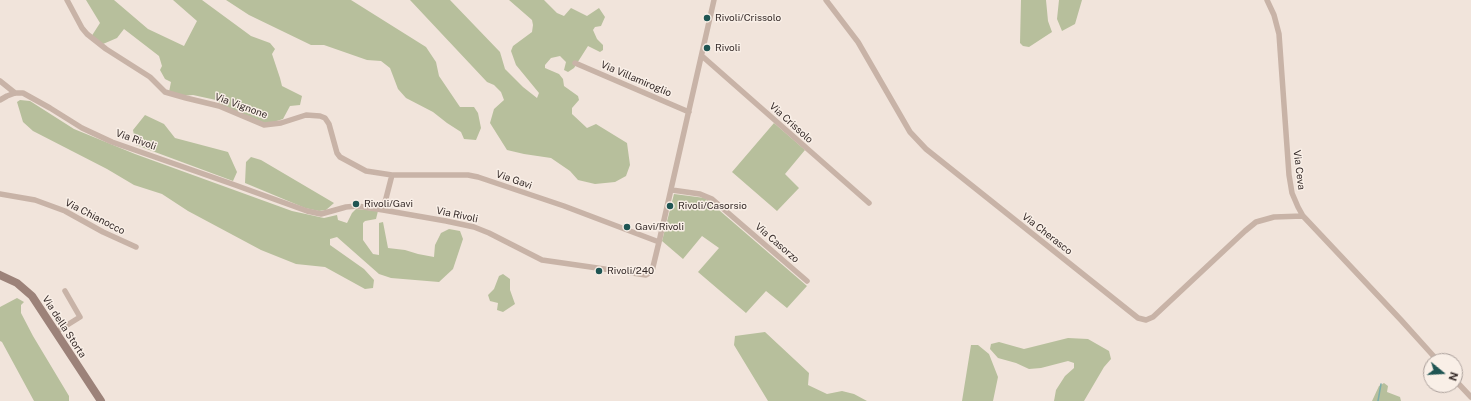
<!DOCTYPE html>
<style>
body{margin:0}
#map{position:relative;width:1471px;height:401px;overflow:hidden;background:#f1e4db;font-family:"Public Sans",sans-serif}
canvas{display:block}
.north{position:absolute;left:1423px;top:353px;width:40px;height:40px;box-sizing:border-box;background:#f9efe7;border:1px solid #aba09b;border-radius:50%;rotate:108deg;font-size:11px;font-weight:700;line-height:16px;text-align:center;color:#352a28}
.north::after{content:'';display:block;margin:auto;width:14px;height:18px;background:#1f5553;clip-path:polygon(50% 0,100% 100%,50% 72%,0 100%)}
</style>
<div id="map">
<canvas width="1471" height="401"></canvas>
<div class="north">N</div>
</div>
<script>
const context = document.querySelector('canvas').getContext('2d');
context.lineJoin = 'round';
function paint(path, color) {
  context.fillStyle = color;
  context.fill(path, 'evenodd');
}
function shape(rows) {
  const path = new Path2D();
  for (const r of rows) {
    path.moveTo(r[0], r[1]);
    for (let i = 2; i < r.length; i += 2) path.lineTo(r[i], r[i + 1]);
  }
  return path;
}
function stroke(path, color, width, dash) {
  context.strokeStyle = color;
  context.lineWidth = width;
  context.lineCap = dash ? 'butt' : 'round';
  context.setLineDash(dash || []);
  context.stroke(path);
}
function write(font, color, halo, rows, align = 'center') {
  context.font = font + ' "Public Sans",sans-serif';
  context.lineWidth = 3;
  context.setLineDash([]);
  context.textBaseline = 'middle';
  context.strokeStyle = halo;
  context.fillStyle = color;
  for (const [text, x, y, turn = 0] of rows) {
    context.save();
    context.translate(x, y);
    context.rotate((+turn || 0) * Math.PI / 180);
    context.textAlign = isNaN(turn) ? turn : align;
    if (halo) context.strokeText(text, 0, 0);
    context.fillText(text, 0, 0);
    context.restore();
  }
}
paint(shape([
 [86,0,114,0,148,29,184,46,197,21,173,0,202,0,251,36,270,43,275,49,272,54,280,78,282,86,302,96,300,105,290,106,283,119,267,124,222,105,216,100,193,95,180,96,169,92,171,82,165,79,160,70,162,66,159,56,124,29,117,38,103,44,91,37,100,23],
 [226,0,351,0,426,47,436,62,439,76,460,107,474,107,478,113,481,128,476,140,464,139,461,132,447,123,433,112,406,98,398,89,390,68,381,61,367,60,324,45,311,45,249,15],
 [410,0,450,0,500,52,505,69,523,87,537,98,539,93,516,65,511,51,513,46,532,32,533,25,532,20,509,0,544,0,557,13,564,16,571,8,587,16,599,8,605,17,601,26,595,27,593,30,597,39,603,45,603,50,600,52,588,46,574,68,568,72,564,70,566,62,560,56,551,58,545,65,545,68,559,74,563,79,564,86,578,96,579,100,572,108,572,114,587,128,596,124,627,143,630,165,626,176,615,182,595,184,578,180,570,171,551,158,524,154,507,150,490,123,494,109,504,100,501,92,494,85,487,82],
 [1021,0,1046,0,1048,21,1052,32,1029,47,1023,46,1020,43],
 [1059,0,1082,0,1075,24,1062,31,1057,19],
 [20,100,30,101,74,129,135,154,292,211,324,218,337,215,338,220,347,223,352,213,356,209,378,211,376,219,365,221,363,223,363,240,373,254,379,255,379,223,383,222,388,248,405,250,418,254,434,257,435,245,441,233,449,229,460,231,463,239,453,269,439,282,391,278,379,274,337,237,330,239,330,245,364,269,374,280,373,288,365,289,325,267,296,264,261,250,188,211,162,194,134,185,107,169,33,131,23,122,17,102],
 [145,115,164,124,175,138,228,152,237,172,233,181,136,145,133,130],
 [774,123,805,150,785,174,799,188,777,211,732,172],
 [251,157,261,160,334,203,326,210,319,211,305,208,245,183,246,162],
 [674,194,705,198,807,286,787,308,766,291,746,313,698,272,719,248,702,236,683,259,662,241],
 [503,274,510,279,510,290,515,304,503,312,497,310,498,303,490,301,488,295,494,289,499,276],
 [17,298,24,302,21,305,21,313,33,336,69,396,69,401,34,401,2,342,0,341,0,307],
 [765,332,809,373,808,385,827,394,842,391,854,394,867,401,768,401,734,345,735,336],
 [1068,338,1088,339,1109,351,1111,359,1104,367,1084,401,1054,401,1056,390,1065,376,1074,368,1074,363,1068,361,1041,368,1029,369,1016,363,998,358,990,349,991,344,999,342,1024,349],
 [971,345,978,345,989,354,998,377,993,401,962,401],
 [1384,383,1388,386,1387,392,1400,397,1401,401,1372,401,1379,386]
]), '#b7bf9c');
stroke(shape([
 [1378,401,1381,384]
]), '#7badaa', 1.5);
stroke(shape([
 [67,0,82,28,87,34,106,49,150,77,165,92,186,98,219,106,264,125,281,123,306,115,320,116,325,118,329,124,337,153,340,157,366,171,392,175],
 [826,0,858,42,910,132,926,149,1138,318,1146,320,1153,317,1245,231,1256,222,1274,217,1303,216],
 [1267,0,1274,15,1279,34,1289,175,1292,193,1298,207,1303,216,1401,320,1438,361],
 [702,56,869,203],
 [575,63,689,112],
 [0,81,15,93],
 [0,100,7,96,15,93,23,93,50,108,82,128,112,142,235,185,307,211,321,214,346,207,357,206,383,210,446,221,474,227,489,233,542,260,646,275,652,271,659,242,714,0],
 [672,190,700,194,712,199,807,281],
 [0,194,35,200,65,211,103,232,136,247],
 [383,210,392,175,468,175,478,177,564,206,659,242],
 [56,332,80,317,65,291],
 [1455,380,1471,397]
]), '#c8b3a7', 5.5);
stroke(shape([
 [0,275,17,283,32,296,101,401]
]), '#9c8279', 8);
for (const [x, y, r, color] of [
 [707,18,4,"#1f5553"],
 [707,48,4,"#1f5553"],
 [356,204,4,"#1f5553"],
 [670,206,4,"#1f5553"],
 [627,227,4,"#1f5553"],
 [599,271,4,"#1f5553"]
]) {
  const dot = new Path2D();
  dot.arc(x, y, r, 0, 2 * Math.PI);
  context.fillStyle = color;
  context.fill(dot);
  stroke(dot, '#f9efe7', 1.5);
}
write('10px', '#352a28', '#f9efe7', [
 ["Rivoli/Crissolo",715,18],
 ["Rivoli",715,48],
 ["Rivoli/Gavi",364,204],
 ["Rivoli/Casorsio",678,206],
 ["Gavi/Rivoli",635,227],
 ["Rivoli/240",607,271]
], 'left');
write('10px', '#352a28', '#f9efe7', [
 ["Via Villamiroglio",636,79,23],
 ["Via Vignone",241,106,20],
 ["Via Crissolo",791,123,42],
 ["Via Rivoli",136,140,20],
 ["Via Ceva",1299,170,83],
 ["Via Gavi",514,180,19],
 ["Via Rivoli",457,215,12],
 ["Via Chianocco",95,217,27],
 ["Via Cherasco",1047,234,38],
 ["Via Casorzo",777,243,41],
 ["Via della Storta",64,327,57]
]);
</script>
